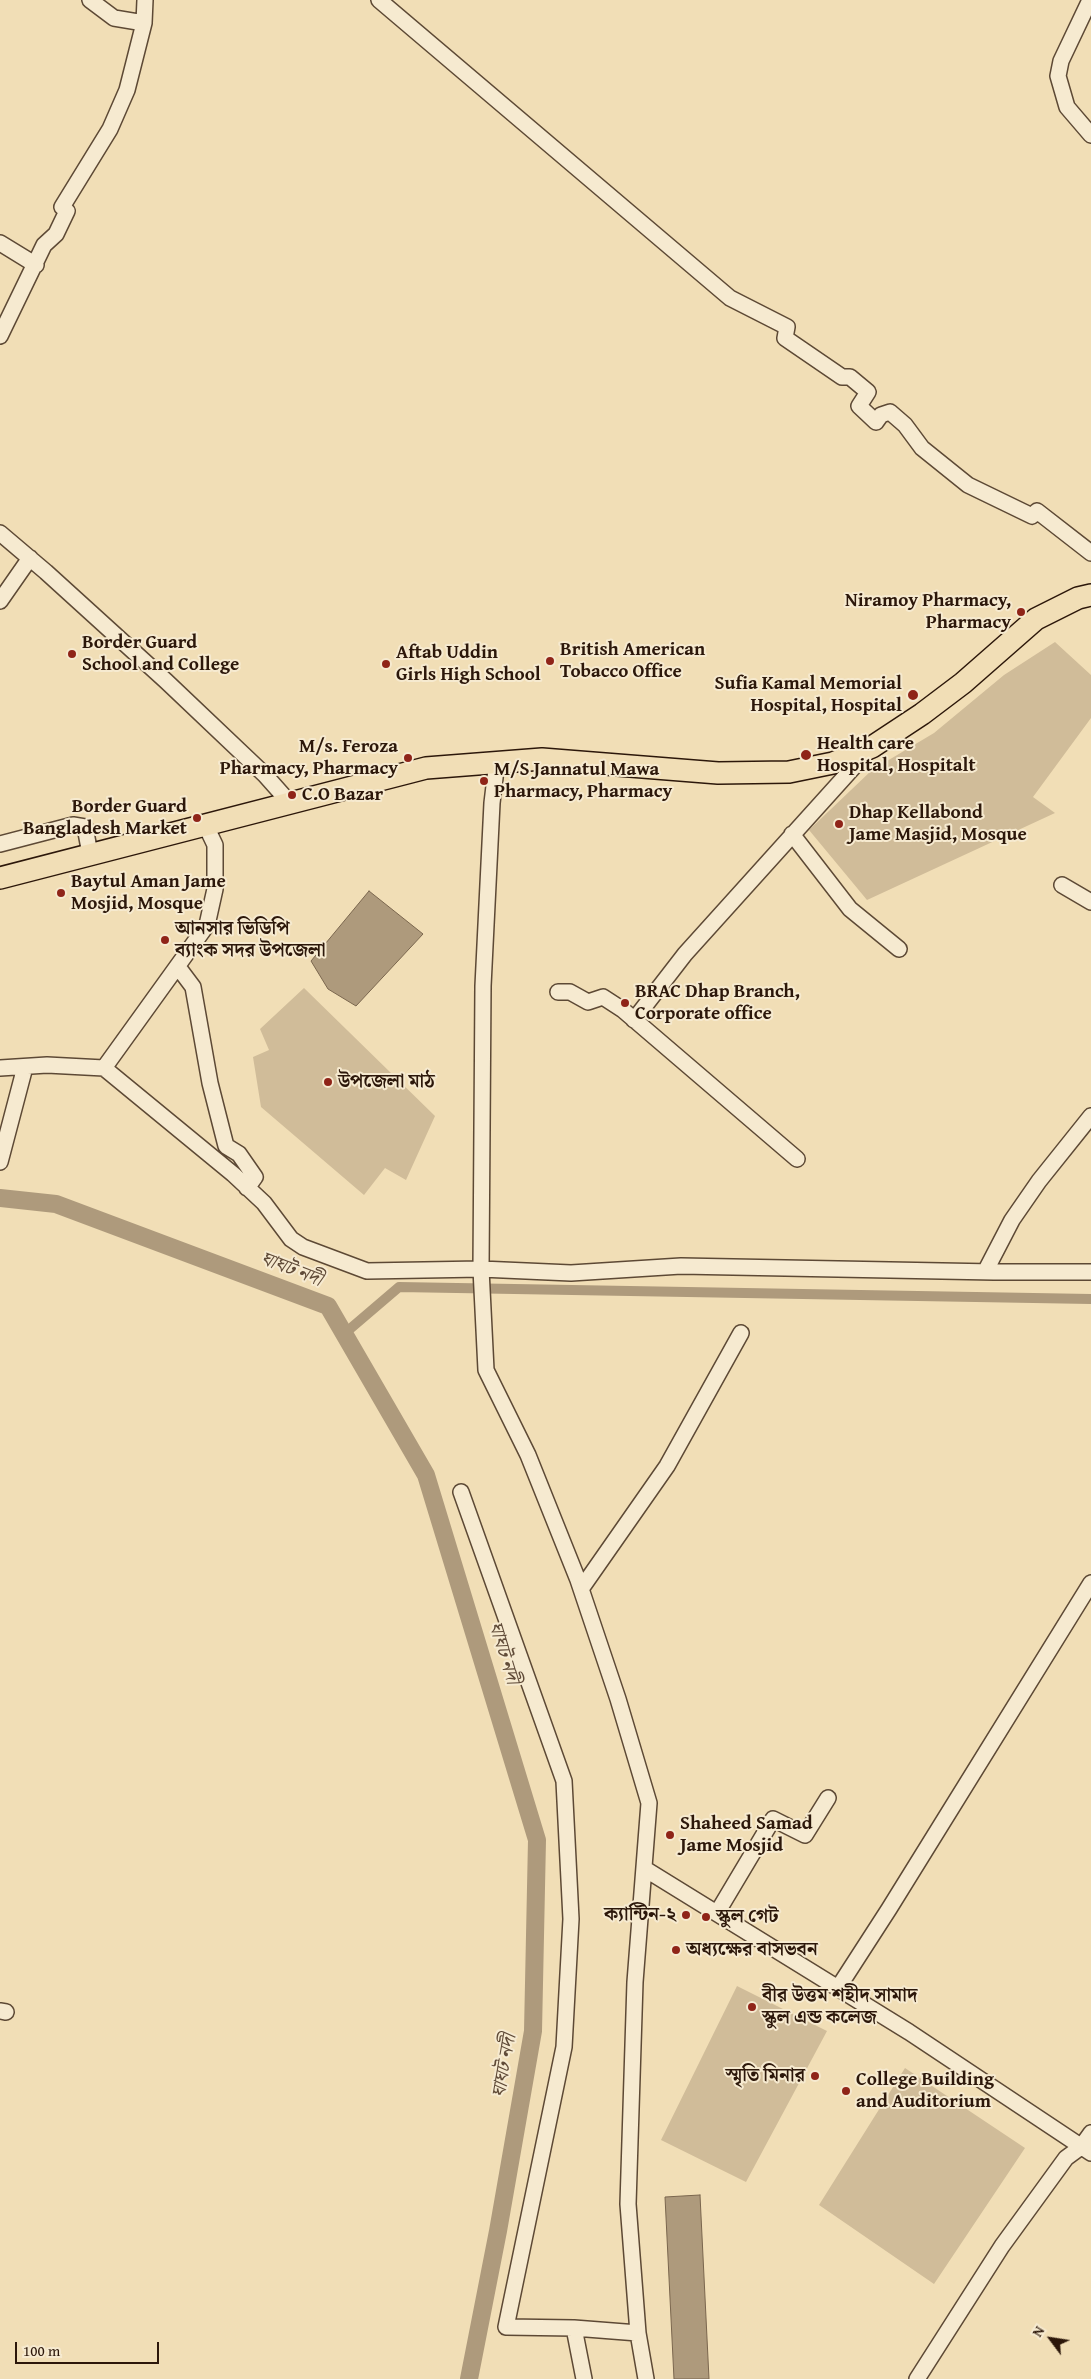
<!DOCTYPE html>
<meta charset="utf-8">
<style>
body{margin:0}
#map{position:relative;width:1091px;height:2379px;overflow:hidden;background:#f1deb6;font-family:"Gentium Book Plus",serif}
canvas{display:block}
.north{position:absolute;left:1026px;top:2314px;width:50px;height:50px;-webkit-text-stroke:4px #f6ead0;paint-order:stroke;rotate:301deg;font-size:14px;font-weight:700;line-height:20px;text-align:center;color:#2c170a}
.north::after{content:'';display:block;margin:auto;width:18px;height:22px;background:#2c170a;clip-path:polygon(50% 0,100% 100%,50% 72%,0 100%)}
.scale{position:absolute;left:15px;top:2342px;width:144px;height:22px;box-sizing:border-box;border:2px solid #2c170a;border-top:0;padding-left:6px;font-size:15px;line-height:18px;white-space:nowrap;color:#2c170a;-webkit-text-stroke:4px #f6ead0;paint-order:stroke}
</style>
<div id="map">
<canvas width="1091" height="2379"></canvas>
<div class="north">N</div>
<div class="scale">100 m</div>
</div>
<script>
const context = document.querySelector('canvas').getContext('2d');
context.lineJoin = 'round';
function paint(path, color) {
  context.fillStyle = color;
  context.fill(path, 'evenodd');
}
function shape(rows) {
  const path = new Path2D();
  for (const r of rows) {
    path.moveTo(r[0], r[1]);
    for (let i = 2; i < r.length; i += 2) path.lineTo(r[i], r[i + 1]);
  }
  return path;
}
function stroke(path, color, width, dash) {
  context.strokeStyle = color;
  context.lineWidth = width;
  context.lineCap = dash ? 'butt' : 'round';
  context.setLineDash(dash || []);
  context.stroke(path);
}
function write(font, color, halo, rows, align = 'center') {
  context.font = font + ' "Gentium Book Plus","Noto Serif Bengali",serif';
  context.lineWidth = 4;
  context.setLineDash([]);
  context.textBaseline = 'middle';
  context.strokeStyle = halo;
  context.fillStyle = color;
  for (const [text, x, y, turn = 0] of rows) {
    context.save();
    context.translate(x, y);
    context.rotate((+turn || 0) * Math.PI / 180);
    context.textAlign = isNaN(turn) ? turn : align;
    if (halo) context.strokeText(text, 0, 0);
    context.fillText(text, 0, 0);
    context.restore();
  }
}
paint(shape([
 [1055,642,1091,675,1091,718,1033,797,1055,813,867,900,809,830,872,770,934,733,1004,675],
 [304,988,435,1116,406,1180,385,1168,364,1195,261,1107,253,1057,269,1050,260,1029],
 [737,1986,827,2031,746,2182,661,2140],
 [905,2068,1025,2148,934,2284,819,2205]
]), '#d0bc99');
const water = shape([
 [369,891,423,934,356,1006,328,989,311,961,369,891],
 [700,2195,709,2379,674,2379,665,2197,700,2195]
]);
paint(water, '#ae9a7c');
stroke(water, '#7a664e', 1);
stroke(shape([
 [344,1334,399,1287,1091,1299]
]), '#ae9a7c', 10);
stroke(shape([
 [0,1198,56,1204,328,1306,426,1475,537,1840,533,2031,498,2231,469,2379]
]), '#ae9a7c', 18);
const minor = shape([
 [90,0,114,18,144,23],
 [379,0,730,298,787,327,785,338,842,377,850,377,868,392,859,406,876,422,881,415,890,412,905,425,922,448,968,485,1032,516,1037,511,1091,553],
 [1090,0,1061,61,1058,76,1067,107,1091,135],
 [0,243,36,265],
 [0,336,44,245,56,234,67,211,62,207,110,129,127,90,144,23,145,0],
 [0,533,46,572,166,681,265,775,289,802],
 [0,601,30,558],
 [497,761,492,803,483,986,481,1269,486,1370,528,1455,578,1580,618,1699,649,1803,635,1982,628,2204,638,2333,646,2379],
 [792,834,850,909,899,949],
 [0,844,73,825,85,827,90,854],
 [1062,885,1091,902],
 [178,967,193,987,210,1083,226,1146,239,1154,255,1177,247,1188],
 [558,992,570,992,588,1002,603,997,623,1010,797,1159],
 [634,1020,685,954,869,750],
 [0,1068,47,1065,104,1068,207,925,215,889,215,845,205,824],
 [104,1068,233,1174,264,1203,291,1239,303,1247,367,1271,481,1269,571,1273,681,1266,994,1272,1091,1272],
 [0,1162,25,1067],
 [985,1272,1012,1220,1039,1181,1091,1116],
 [461,1492,564,1781,571,1919,564,2047,506,2327,574,2328,584,2379],
 [581,1589,667,1466,741,1333],
 [645,1869,909,2032,1091,2153],
 [717,1913,773,1819,805,1835,828,1798],
 [838,1988,889,1909,1091,1583],
 [0,2011,6,2012],
 [574,2328,638,2333],
 [917,2379,1002,2246,1066,2158,1081,2147,1091,2133]
]);
const highway = shape([
 [0,878,426,768,542,759,718,773,789,772,833,763,872,747,922,714,963,683,1036,619,1078,598,1091,595]
]);
stroke(minor, '#5d4935', 18);
stroke(highway, '#2c170a', 24);
stroke(minor, '#f6ead0', 15);
stroke(highway, '#f1deb6', 21);
for (const [x, y, r, color] of [
 [1021,612,5,"#8f2418"],
 [72,654,5,"#8f2418"],
 [550,661,5,"#8f2418"],
 [386,664,5,"#8f2418"],
 [913,695,6,"#8f2418"],
 [806,755,6,"#8f2418"],
 [408,758,5,"#8f2418"],
 [484,781,5,"#8f2418"],
 [292,795,5,"#8f2418"],
 [197,818,5,"#8f2418"],
 [839,824,5,"#8f2418"],
 [61,893,5,"#8f2418"],
 [165,940,5,"#8f2418"],
 [625,1003,5,"#8f2418"],
 [328,1082,5,"#8f2418"],
 [670,1835,5,"#8f2418"],
 [686,1915,5,"#8f2418"],
 [706,1917,5,"#8f2418"],
 [676,1950,5,"#8f2418"],
 [752,2007,5,"#8f2418"],
 [815,2076,5,"#8f2418"],
 [846,2091,5,"#8f2418"]
]) {
  const dot = new Path2D();
  dot.arc(x, y, r, 0, 2 * Math.PI);
  context.fillStyle = color;
  context.fill(dot);
  stroke(dot, '#f6ead0', 2);
}
write('bold 19px', '#2c170a', '#f6ead0', [
 ["Niramoy Pharmacy,",1011,601,"right"],
 ["Pharmacy",1011,623,"right"],
 ["Border Guard",82,643],
 ["School and College",82,665],
 ["British American",560,650],
 ["Tobacco Office",560,672],
 ["Aftab Uddin",396,653],
 ["Girls High School",396,675],
 ["Sufia Kamal Memorial",902,684,"right"],
 ["Hospital, Hospital",902,706,"right"],
 ["Health care",817,744],
 ["Hospital, Hospitalt",817,766],
 ["M/s. Feroza",398,747,"right"],
 ["Pharmacy, Pharmacy",398,769,"right"],
 ["M/S Jannatul Mawa",494,770],
 ["Pharmacy, Pharmacy",494,792],
 ["C.O Bazar",302,795],
 ["Border Guard",187,807,"right"],
 ["Bangladesh Market",187,829,"right"],
 ["Dhap Kellabond",849,813],
 ["Jame Masjid, Mosque",849,835],
 ["Baytul Aman Jame",71,882],
 ["Mosjid, Mosque",71,904],
 ["আনসার ভিডিপি",175,929],
 ["ব্যাংক সদর উপজেলা",175,951],
 ["BRAC Dhap Branch,",635,992],
 ["Corporate office",635,1014],
 ["উপজেলা মাঠ",338,1082],
 ["Shaheed Samad",680,1824],
 ["Jame Mosjid",680,1846],
 ["ক্যান্টিন-২",676,1915,"right"],
 ["স্কুল গেট",716,1917],
 ["অধ্যক্ষের বাসভবন",686,1950],
 ["বীর উত্তম শহীদ সামাদ",762,1996],
 ["স্কুল এন্ড কলেজ",762,2018],
 ["স্মৃতি মিনার",805,2076,"right"],
 ["College Building",856,2080],
 ["and Auditorium",856,2102]
], 'left');
write('italic 20px', '#604b38', '#f6ead0', [
 ["ঘাঘট নদী",291,1270,21],
 ["ঘাঘট নদী",503,1653,73],
 ["ঘাঘট নদী",505,2066,-80]
]);
</script>
